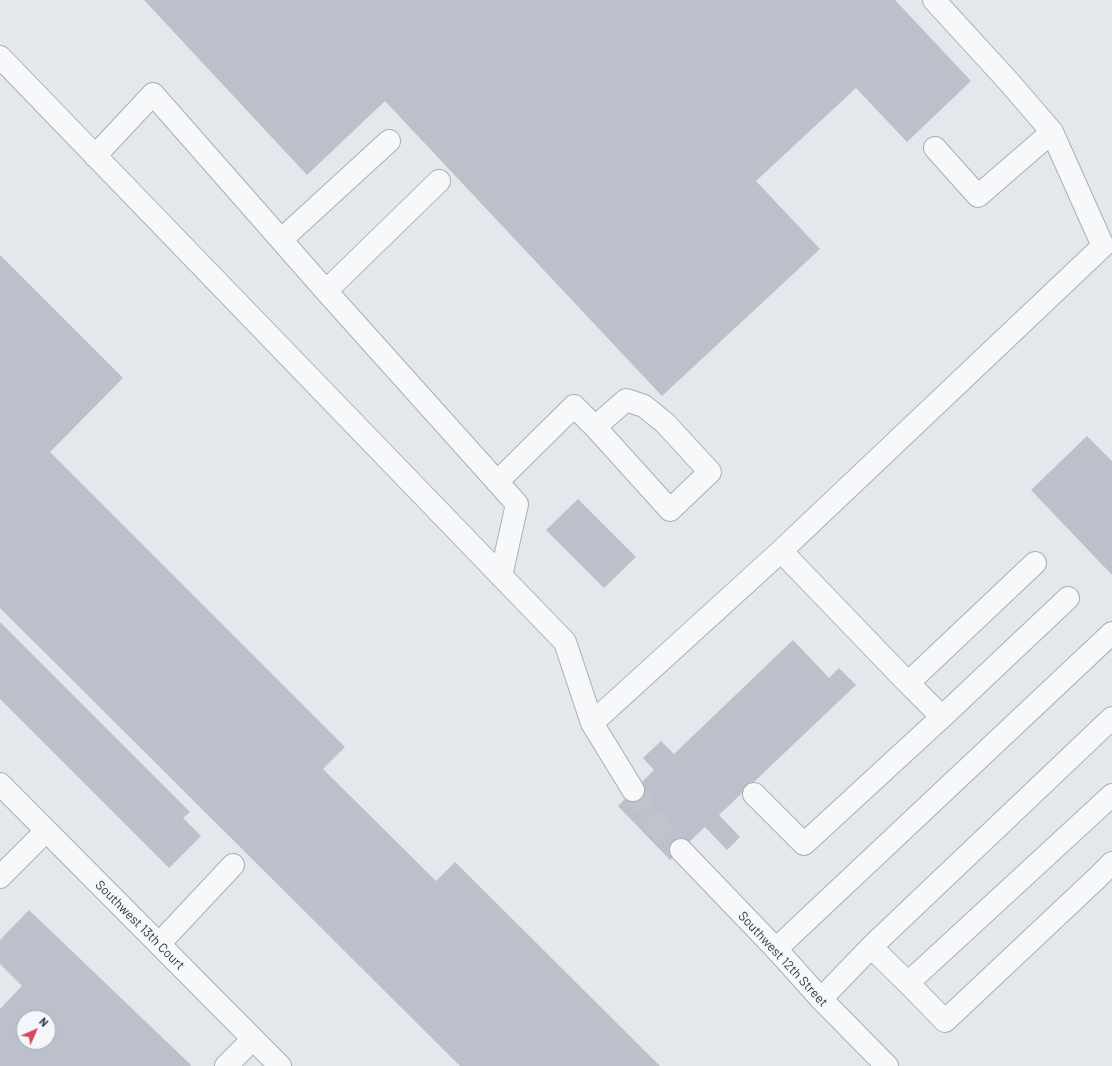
<!DOCTYPE html>
<style>
body{margin:0}
#map{position:relative;width:1112px;height:1066px;overflow:hidden;background:#e4e7ec;font-family:Barlow,sans-serif}
canvas{display:block}
.north{position:absolute;left:16px;top:1010px;width:40px;height:40px;box-sizing:border-box;background:#f4f6f9;border:1px solid #a4a8b1;border-radius:50%;rotate:45deg;font-size:11px;font-weight:700;line-height:16px;text-align:center;color:#2b3445}
.north::after{content:'';display:block;margin:auto;width:14px;height:18px;background:#d1495b;clip-path:polygon(50% 0,100% 100%,50% 72%,0 100%)}
</style>
<div id="map">
<canvas width="1112" height="1066"></canvas>
<div class="north">N</div>
</div>
<script>
const context = document.querySelector('canvas').getContext('2d');
context.lineJoin = 'round';
function paint(path, color) {
  context.fillStyle = color;
  context.fill(path, 'evenodd');
}
function shape(rows) {
  const path = new Path2D();
  for (const r of rows) {
    path.moveTo(r[0], r[1]);
    for (let i = 2; i < r.length; i += 2) path.lineTo(r[i], r[i + 1]);
  }
  return path;
}
function stroke(path, color, width, dash) {
  context.strokeStyle = color;
  context.lineWidth = width;
  context.lineCap = dash ? 'butt' : 'round';
  context.setLineDash(dash || []);
  context.stroke(path);
}
function write(font, color, halo, rows, align = 'center') {
  context.font = font + ' Barlow,sans-serif';
  context.lineWidth = 4;
  context.setLineDash([]);
  context.textBaseline = 'middle';
  context.strokeStyle = halo;
  context.fillStyle = color;
  for (const [text, x, y, turn = 0] of rows) {
    context.save();
    context.translate(x, y);
    context.rotate((+turn || 0) * Math.PI / 180);
    context.textAlign = isNaN(turn) ? turn : align;
    if (halo) context.strokeText(text, 0, 0);
    context.fillText(text, 0, 0);
    context.restore();
  }
}
paint(shape([
 [144,0,895,0,971,81,907,142,856,88,756,181,820,249,662,396,385,101,307,175],
 [0,255,123,378,50,452,345,747,323,769,436,881,455,862,660,1066,460,1066,0,608],
 [1087,436,1112,461,1112,575,1031,490],
 [578,499,636,557,604,588,546,530],
 [0,622,190,812,183,818,201,836,169,868,0,699],
 [793,640,829,678,839,668,856,685,719,815,740,837,727,850,705,827,670,860,618,806,654,770,643,758,661,741,674,754],
 [29,910,191,1065,190,1066,0,1066,0,1009,22,986,0,964,0,940],
 [24,1018,48,1018,48,1042,24,1042]
]), '#bbc0ca');
stroke(shape([
 [633,790,653,821,681,850]
]), '#bfc3cb', 22, [22, 11]);
const minor = shape([
 [0,57,565,642,592,723,633,790],
 [935,148,978,196,1052,132],
 [95,156,153,94,326,291,517,504,501,576],
 [282,239,389,141],
 [326,291,439,181],
 [497,482,574,406,595,427,670,510,710,472,665,423,644,406,626,400,595,427],
 [781,551,908,683,1035,563],
 [908,683,942,717,1068,598],
 [592,723,781,551,1103,246,1052,132,1009,82,934,0],
 [0,784,280,1066],
 [754,794,804,844,942,717],
 [681,850,776,949,821,999,887,1066],
 [0,877,46,831],
 [159,944,233,865],
 [871,947,908,983,1112,795],
 [776,949,1112,633],
 [908,983,945,1021,1098,877,1112,863],
 [821,999,871,947,1112,718],
 [226,1066,253,1039]
]);
stroke(minor, '#a9aeb7', 24);
stroke(minor, '#f7f8fa', 22);
write('13px', '#2b3445', '#f4f6f9', [
 ["Southwest 13th Court",140,925,45],
 ["Southwest 12th Street",783,959,47]
]);
</script>
